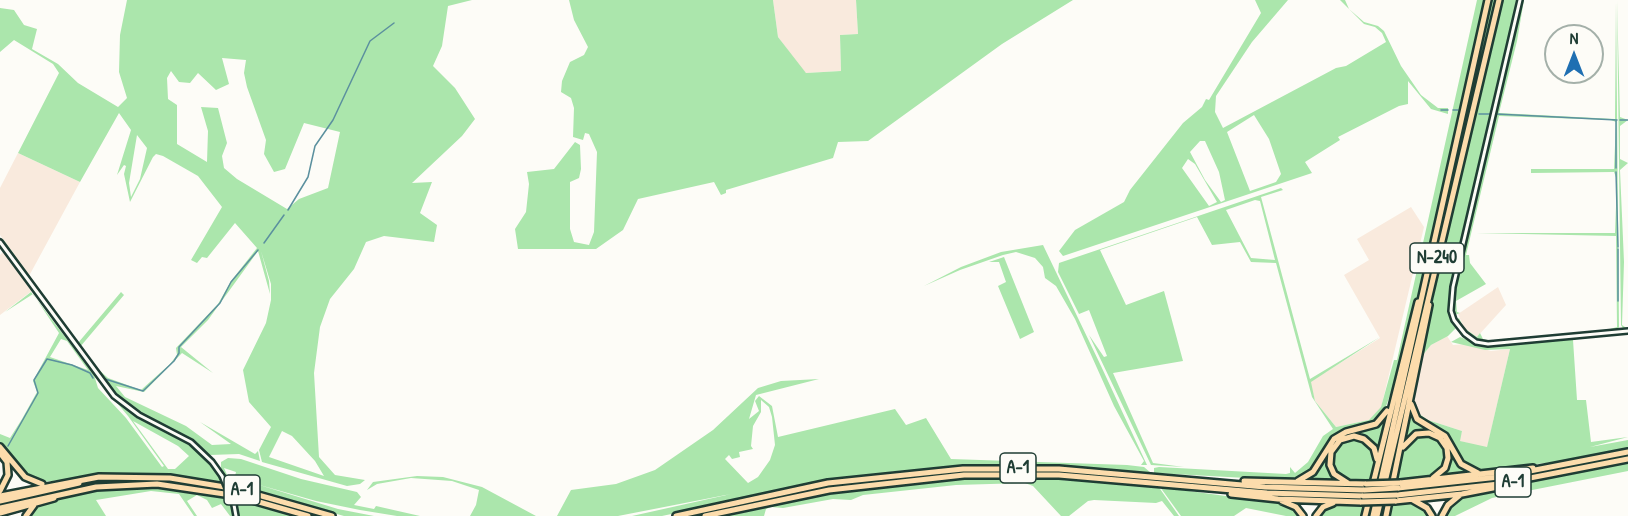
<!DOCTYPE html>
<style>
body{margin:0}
#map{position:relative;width:1628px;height:516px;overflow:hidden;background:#fdfcf7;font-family:"Patrick Hand",sans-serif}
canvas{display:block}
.north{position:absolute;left:1544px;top:24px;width:60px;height:60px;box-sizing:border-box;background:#fdfcf7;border:2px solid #a4b0a9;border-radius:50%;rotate:0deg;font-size:16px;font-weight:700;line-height:24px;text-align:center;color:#1f3d34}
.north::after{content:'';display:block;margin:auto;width:21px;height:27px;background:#1f6fb2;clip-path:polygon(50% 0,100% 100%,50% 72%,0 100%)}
</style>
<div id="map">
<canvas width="1628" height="516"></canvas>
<div class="north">N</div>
</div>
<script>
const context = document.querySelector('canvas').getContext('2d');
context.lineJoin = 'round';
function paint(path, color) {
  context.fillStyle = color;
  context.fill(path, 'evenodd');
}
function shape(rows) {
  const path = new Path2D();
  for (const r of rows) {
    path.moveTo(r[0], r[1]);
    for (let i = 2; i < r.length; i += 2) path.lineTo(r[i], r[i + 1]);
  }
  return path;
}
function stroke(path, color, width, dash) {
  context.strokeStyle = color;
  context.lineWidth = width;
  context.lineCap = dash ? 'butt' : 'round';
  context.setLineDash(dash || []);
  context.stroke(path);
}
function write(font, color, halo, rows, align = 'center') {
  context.font = font + ' "Patrick Hand",sans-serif';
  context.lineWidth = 5;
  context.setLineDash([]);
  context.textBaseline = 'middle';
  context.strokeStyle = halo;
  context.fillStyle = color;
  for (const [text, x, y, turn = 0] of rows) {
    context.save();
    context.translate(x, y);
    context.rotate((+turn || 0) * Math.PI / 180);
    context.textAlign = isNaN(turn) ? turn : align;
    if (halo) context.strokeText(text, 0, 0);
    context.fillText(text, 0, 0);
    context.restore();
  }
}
paint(shape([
 [773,0,856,0,858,34,840,35,841,71,806,73,799,66,778,37],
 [18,153,80,182,29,276,0,235,0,188],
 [1411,207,1424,227,1381,408,1369,420,1336,427,1315,401,1310,382,1380,338,1344,275,1369,260,1357,239],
 [4,251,33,290,0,315,0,255],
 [1498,287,1506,305,1477,337,1464,328,1458,314],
 [1447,336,1453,345,1466,344,1491,351,1510,349,1487,448,1459,441,1462,431,1428,420,1415,411,1414,399,1422,356,1431,345]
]), '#f9eadd');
paint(shape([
 [127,0,472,0,448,6,442,46,433,66,455,88,475,119,462,136,412,183,432,182,420,213,437,225,434,242,384,236,366,242,354,269,330,299,320,327,314,373,319,457,335,475,365,480,360,484,347,486,262,462,259,450,271,427,249,402,243,370,266,323,271,300,271,284,261,251,269,281,270,294,258,251,208,320,181,347,213,373,182,353,144,392,116,386,125,397,186,426,212,445,231,444,200,422,255,454,258,451,260,461,239,454,210,455,191,440,131,408,118,397,102,379,6,248,3,239,78,343,121,292,124,295,80,347,90,362,108,378,141,390,170,364,177,355,176,348,218,304,231,281,257,248,235,223,207,258,202,257,197,263,191,260,222,207,198,176,163,156,156,154,153,157,130,202,124,174,126,166,124,165,117,175,131,130,119,113,80,182,18,153,59,73,53,64,14,40,0,52,0,8,14,10,24,25,37,29,32,49,58,64,78,83,118,107,127,98,119,72,120,35],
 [222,58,246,60,244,73,247,87,266,140,264,154,274,172,285,169,304,123,340,132,328,188,299,199,287,209,237,179,224,168,222,156,227,143,218,108,201,107,208,131,207,162,177,144,177,105,168,99,167,78,171,71,179,82,190,83,198,73,216,90,229,84],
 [137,135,147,148,140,179,131,197,129,183],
 [282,431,292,436,315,461,324,476,269,457],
 [569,0,773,0,778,37,806,73,841,71,840,35,858,34,856,0,1073,0,1002,44,868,141,838,142,833,158,726,190,726,193,721,195,714,182,638,199,623,230,596,249,518,249,515,229,526,212,529,184,527,172,554,169,575,142,580,145,581,169,579,178,570,182,570,229,574,242,589,245,594,232,597,152,589,134,585,133,583,140,573,137,574,108,571,98,561,92,562,81,570,62,584,55,588,47,574,20],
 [1255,0,1288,0,1252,42,1216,96,1215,112,1223,128,1336,68,1346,66,1386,42,1382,33,1375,27,1364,24,1340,0,1345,0,1349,9,1364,22,1378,26,1384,31,1401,66,1421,95,1438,108,1448,108,1448,114,1431,109,1408,81,1408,104,1399,106,1338,137,1340,140,1305,162,1312,173,1063,256,1059,251,1075,230,1124,202,1130,190,1183,123,1202,107,1206,99,1209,100,1261,13],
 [1254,115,1269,139,1281,174,1276,182,1250,191,1227,132],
 [1200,141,1205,141,1219,172,1225,200,1221,202,1205,180,1190,152],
 [1188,159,1195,164,1217,202,1209,206,1182,168],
 [1477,0,1485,0,1419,292,1398,372,1383,415,1377,421,1363,427,1336,434,1311,471,1300,478,1283,480,1154,473,1154,468,1159,467,1286,474,1290,473,1290,467,1295,473,1308,462,1323,436,1333,429,1312,397,1276,263,1251,262,1240,242,1212,245,1197,217,1100,250,1126,305,1164,291,1183,361,1113,373,1153,463,1184,467,1151,465,1089,335,1104,357,1107,356,1089,310,1079,314,1058,272,1059,263,1281,188,1283,190,1261,197,1310,379,1380,337,1311,382,1315,401,1336,427,1369,420,1381,407,1394,360,1397,360],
 [1255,200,1260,201,1275,260,1251,258,1226,210],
 [1491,0,1496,0,1436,252,1437,244],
 [1503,0,1517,0,1450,293,1449,307,1456,328,1448,336,1431,345,1422,356,1435,289],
 [1521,0,1524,0,1517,41,1499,113,1615,119,1616,0,1619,327,1617,331,1507,342,1490,342,1471,337,1457,319,1459,318,1464,328,1477,337,1480,333,1483,339,1491,341,1603,331,1617,327,1616,236,1476,233,1615,233,1617,180,1614,172,1531,173,1531,169,1614,169,1616,122,1611,120,1499,116,1466,255,1469,255,1470,263,1486,284,1456,301,1457,312,1460,313,1455,315,1454,289],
 [1617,0,1620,117,1628,120,1620,126,1620,159,1628,163,1620,170,1624,262,1622,325,1628,329,1624,330,1621,325],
 [1043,245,1101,366,1147,465,1141,465,1144,461,1114,406,1075,319,1056,286,1045,278,1043,267,1035,258,1016,252,1003,255,960,270,924,286,961,267,1001,252],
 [1004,257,1034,332,1020,339,998,286,1006,282,999,262,989,262],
 [31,292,94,375,98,388,126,418,162,467,164,466,128,416,101,384,130,412,177,436,197,450,216,472,222,483,155,473,118,473,44,482,26,475,0,445,0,434,10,438,22,419,37,392,33,381,59,333,33,294,5,312],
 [61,339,67,341,88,370,50,357],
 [133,421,178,446,189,456,175,469,168,469],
 [1601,335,1573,340,1577,400,1586,400,1591,442,1628,437,1590,447,1628,440,1628,449,1572,460,1476,471,1462,462,1445,433,1420,419,1415,411,1428,420,1462,431,1460,441,1487,447,1510,349,1485,350,1451,342,1460,337,1481,345,1495,346],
 [819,379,756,395,749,419,759,411,755,401,759,396,772,406,778,437,895,409,906,425,926,418,951,459,1127,465,1144,467,1151,473,995,465,897,471,788,489,662,516,632,516,731,494,618,516,557,516,571,490,616,484,655,470,713,430,758,388,781,381],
 [761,400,769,407,772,417,775,445,770,460,758,477,748,483,725,459,729,455,732,459,740,457,739,452,753,449,751,446,753,426,761,412],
 [1411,411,1414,418,1442,435,1462,466,1472,474,1438,478,1445,470,1449,449,1429,431,1414,433,1404,441],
 [1386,419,1378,452,1375,447,1352,435,1331,448,1333,474,1340,482,1303,481,1334,441,1348,433,1369,429],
 [1421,434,1436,438,1445,448,1446,458,1443,467,1429,477,1396,480,1404,448],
 [1355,439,1367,444,1373,451,1375,463,1371,481,1344,479,1333,467,1332,455,1340,443],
 [228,458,241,459,301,479,357,492,361,497,354,505,374,509,376,506,420,516,397,516,360,510,316,501,256,484,338,509,374,516,344,516,229,484,238,484,239,480,235,476,236,472,224,468,228,477,225,478,221,470,221,462],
 [1628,462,1628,471,1492,498,1455,516,1444,516,1449,507,1457,499,1469,495],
 [417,476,443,477,482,487,536,516,470,516,476,505,479,490,452,481,411,478,377,484,367,490,373,482],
 [1013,477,1158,486,1179,516,1174,516,1162,501,1156,503,1094,500,1088,501,1069,516,1061,516,1033,486,1025,483,956,485,863,495,851,500,833,499,783,508,771,507,766,509,764,516,718,516,838,491,921,481],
 [161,487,228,497,234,516,230,516,221,504,212,508,207,500,197,495,187,501,197,516,194,516,179,494,151,491,96,500,106,516,28,516,32,510,44,503,72,495,109,489],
 [1160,487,1284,504,1293,508,1300,516,1286,516,1246,508,1234,516,1181,516],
 [234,498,300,516,239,516],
 [1400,502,1415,504,1425,509,1430,516,1388,516,1390,503],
 [1365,504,1362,516,1318,516,1332,505]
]), '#abe6ac');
stroke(shape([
 [1441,110,1448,110],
 [1453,110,1458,110],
 [1479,114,1492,114],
 [1496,114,1617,120],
 [1620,120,1628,120],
 [1616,121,1616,168],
 [1616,172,1618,247],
 [288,210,308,177,315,146,333,120,370,41,394,23],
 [264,243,284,215],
 [1618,249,1618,301],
 [102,378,143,391,174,361,179,353,179,347,220,303,231,282,258,250],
 [8,446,38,393,34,380,47,359,72,365,90,373,93,378]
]), '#5b909e', 1.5);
const tertiary = shape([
 [1520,0,1453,287,1451,311,1454,320,1465,334,1476,342,1488,344,1628,331],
 [0,242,114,396,139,415,191,442,212,462,222,476],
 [234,505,236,516]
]);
const motorway = shape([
 [1411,404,1417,419,1445,436,1461,464,1478,473],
 [0,447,25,477,42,484],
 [1403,447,1416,434,1429,433,1440,438,1447,448,1448,458,1445,468,1433,478],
 [0,453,7,462,8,475,0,491],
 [1244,481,1366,484],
 [1298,481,1313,472,1334,439,1346,432,1376,424,1387,411],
 [1348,483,1334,474,1330,465,1331,452,1340,440,1354,436,1364,439,1374,448,1377,459],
 [1400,483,1533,468],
 [1398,488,1499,477,1628,452],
 [1231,494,1278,499,1361,502],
 [1397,495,1499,484,1628,459],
 [0,496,99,477,170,478,237,489,332,516],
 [1413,500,1427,508,1432,516],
 [0,501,79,483],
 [1282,501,1296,507,1303,516],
 [1395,501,1462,494,1498,487],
 [0,508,96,487,157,484,238,496,308,516],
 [0,513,54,498],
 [26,516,34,505],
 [676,516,828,483,963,469,1059,469,1265,487,1364,490],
 [705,516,829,490,964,475,1059,475,1267,493,1363,496],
 [1316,516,1323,507,1333,503],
 [1365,516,1418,302],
 [1373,516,1488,0],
 [1377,516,1499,0],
 [1386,516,1429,305],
 [1442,516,1448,505,1460,495]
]);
stroke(tertiary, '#1f3d34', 8);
stroke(motorway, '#1f3d34', 10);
stroke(tertiary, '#fdfcf7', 3);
stroke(motorway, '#fcdcac', 5);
const tertiaryBridge = shape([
 [222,476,234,505]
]);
const motorwayBridge = shape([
 [1366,484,1400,483],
 [1364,490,1398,488],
 [1363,496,1397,495],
 [1361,502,1395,501]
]);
stroke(tertiaryBridge, '#1f3d34', 8, []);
stroke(motorwayBridge, '#1f3d34', 10, []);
stroke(tertiaryBridge, '#fdfcf7', 3);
stroke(motorwayBridge, '#fcdcac', 5);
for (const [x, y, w] of [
 [1437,258,54],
 [1018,468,36],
 [1513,482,36],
 [242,490,36]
]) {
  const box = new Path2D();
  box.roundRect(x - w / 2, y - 15, w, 30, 4.5);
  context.fillStyle = '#fdfcf7';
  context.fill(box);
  stroke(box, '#1f3d34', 1.5);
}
write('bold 18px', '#1f3d34', null, [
 ["N-240",1437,258],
 ["A-1",1018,468],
 ["A-1",1513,482],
 ["A-1",242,490]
]);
</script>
